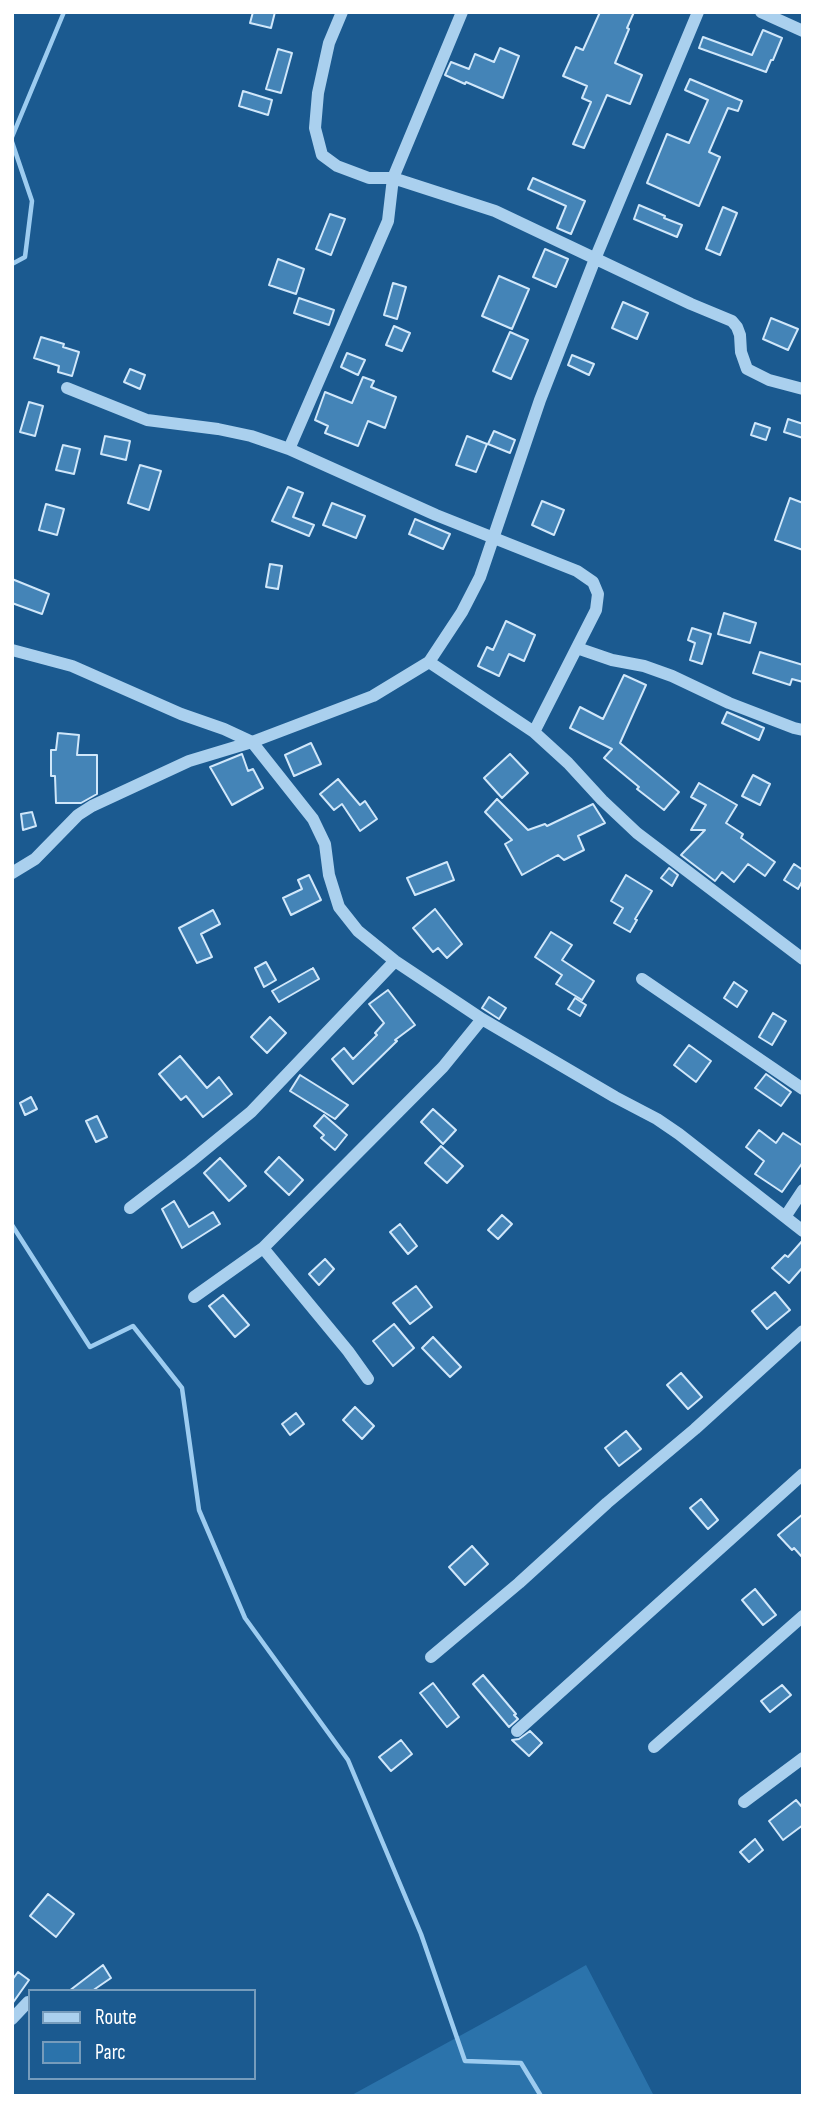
<!DOCTYPE html>
<style>
body{margin:0}
#map{position:relative;width:815px;height:2108px;overflow:hidden;background:#1b5a90;font-family:"Sofia Sans Condensed",sans-serif}
canvas{display:block}
.frame{position:absolute;inset:0;border:14px solid #fff;pointer-events:none}
.legend{position:absolute;left:28px;top:1989px;width:228px;height:91px;box-sizing:border-box;background:#1b5a90;border:2px solid #769cbc;margin:0;padding:9px 12px;list-style:none;font-size:21px;color:#fff}
.legend li{display:flex;align-items:center;gap:14px;height:35px}
.legend b{width:35px;border:2px solid #769cbc}
</style>
<div id="map">
<canvas width="815" height="2108"></canvas>
<div class="frame"></div>
<ul class="legend">
<li><b style="height:9px;background:#aad0ee"></b>Route</li>
<li><b style="height:19px;background:#2b73ab"></b>Parc</li>
</ul>
</div>
<script>
const context = document.querySelector('canvas').getContext('2d');
context.lineJoin = 'round';
function paint(path, color) {
  context.fillStyle = color;
  context.fill(path, 'evenodd');
}
function shape(rows) {
  const path = new Path2D();
  for (const r of rows) {
    path.moveTo(r[0], r[1]);
    for (let i = 2; i < r.length; i += 2) path.lineTo(r[i], r[i + 1]);
  }
  return path;
}
function stroke(path, color, width, dash) {
  context.strokeStyle = color;
  context.lineWidth = width;
  context.lineCap = dash ? 'butt' : 'round';
  context.setLineDash(dash || []);
  context.stroke(path);
}
paint(shape([
 [586,1965,654,2096,350,2096,507,2010]
]), '#2b73ab');
stroke(shape([
 [12,137,64,12],
 [12,142,32,201,25,257,12,264],
 [12,1225,90,1347,133,1326,182,1388,199,1510,245,1618,348,1760,421,1934,465,2061,521,2063,541,2096]
]), '#9dccf0', 4.5);
const building = shape([
 [253,12,275,12,271,28,250,23,253,12],
 [600,12,634,12,627,28,629,29,615,63,642,75,630,104,607,95,584,148,573,144,591,102,582,98,587,86,563,76,576,47,583,50,600,12],
 [763,30,782,38,773,60,771,60,766,72,699,48,703,37,752,55,763,30],
 [500,48,519,56,503,98,466,82,465,84,445,75,451,62,469,69,475,54,494,62,500,48],
 [278,49,292,53,281,93,266,89,278,49],
 [690,79,742,101,738,111,728,108,709,152,720,157,699,206,647,183,667,134,689,143,708,100,685,90,690,79],
 [243,91,272,100,268,115,239,106,243,91],
 [533,178,585,201,571,234,557,228,566,206,528,189,533,178],
 [639,205,665,216,664,218,682,225,677,237,634,219,639,205],
 [723,207,737,213,720,255,706,249,723,207],
 [330,214,345,219,331,255,316,249,330,214],
 [545,249,568,259,556,287,533,277,545,249],
 [278,259,304,269,296,294,269,285,278,259],
 [499,276,529,289,512,329,482,316,499,276],
 [393,283,406,287,397,319,384,315,393,283],
 [299,298,334,310,329,325,294,313,299,298],
 [623,302,648,313,637,339,612,328,623,302],
 [771,318,798,329,788,350,763,339,771,318],
 [394,326,410,333,402,351,386,345,394,326],
 [510,332,528,340,511,379,493,371,510,332],
 [41,337,64,344,63,347,79,352,72,376,58,372,59,366,34,358,41,337],
 [347,353,365,360,358,375,341,367,347,353],
 [572,355,594,364,589,375,568,365,572,355],
 [130,369,145,375,140,389,124,382,130,369],
 [363,377,374,381,371,387,396,397,385,428,368,421,358,446,325,433,328,426,315,420,325,392,352,403,363,377],
 [29,402,43,406,35,436,20,432,29,402],
 [788,419,803,424,803,438,784,432,788,419],
 [755,423,770,428,766,440,751,435,755,423],
 [494,431,515,440,510,453,488,444,494,431],
 [105,436,130,441,126,460,101,454,105,436],
 [467,436,487,444,476,472,456,465,467,436],
 [63,445,80,449,74,474,56,470,63,445],
 [140,465,161,471,149,510,128,503,140,465],
 [288,487,303,493,293,517,314,525,309,536,272,521,288,487],
 [790,498,803,503,803,550,775,540,790,498],
 [542,501,564,510,554,535,532,525,542,501],
 [332,503,365,516,356,538,323,525,332,503],
 [46,504,64,509,57,535,39,530,46,504],
 [415,519,450,534,443,549,409,534,415,519],
 [270,564,282,566,278,589,266,587,270,564],
 [12,579,49,594,42,614,12,603,12,579],
 [724,613,756,623,750,643,718,634,724,613],
 [506,621,535,635,524,661,509,654,499,676,478,666,487,647,493,650,506,621],
 [692,628,711,634,702,664,690,660,695,643,688,640,692,628],
 [760,652,803,665,803,682,792,679,790,685,753,673,760,652],
 [624,675,646,685,620,743,679,792,664,810,637,789,639,787,604,758,612,749,570,728,580,707,603,719,624,675],
 [727,712,764,728,759,740,722,723,727,712],
 [58,733,79,735,77,755,97,755,97,794,81,803,56,803,55,776,51,776,51,750,56,750,58,733],
 [311,743,321,764,294,776,285,755,311,743],
 [242,754,248,771,253,769,263,788,232,805,210,767,242,754],
 [510,754,528,773,502,798,484,778,510,754],
 [753,775,770,784,760,805,742,796,753,775],
 [338,779,360,805,365,801,377,819,360,831,342,804,334,810,320,794,338,779],
 [699,783,737,805,726,823,743,834,741,838,775,862,765,876,748,864,734,882,722,872,715,881,681,855,705,830,691,830,706,805,691,797,699,783],
 [497,799,528,830,545,824,547,826,593,804,605,823,578,836,584,850,564,860,558,855,522,875,505,844,512,840,485,812,497,799],
 [32,812,36,826,23,830,21,814,32,812],
 [447,862,454,880,415,895,407,878,447,862],
 [794,864,803,870,803,880,798,889,784,880,794,864],
 [669,868,678,875,672,886,661,878,669,868],
 [309,875,321,900,291,915,283,898,302,889,298,880,309,875],
 [626,875,652,891,635,919,637,920,630,932,614,923,623,908,611,901,626,875],
 [435,909,462,944,447,958,438,948,433,952,413,928,435,909],
 [213,910,220,924,201,934,212,957,197,963,179,928,213,910],
 [551,932,572,945,562,960,594,981,582,1000,556,984,562,975,535,957,551,932],
 [266,962,276,980,264,987,255,968,266,962],
 [313,968,319,979,279,1002,272,991,313,968],
 [734,982,747,991,737,1007,724,998,734,982],
 [388,990,415,1025,395,1040,397,1041,353,1084,332,1059,344,1048,353,1059,377,1035,375,1033,384,1023,369,1004,388,990],
 [489,997,506,1008,499,1019,482,1008,489,997],
 [575,998,586,1005,580,1016,568,1009,575,998],
 [773,1013,786,1021,772,1045,759,1037,773,1013],
 [270,1017,286,1033,267,1053,251,1037,270,1017],
 [689,1045,711,1061,696,1082,674,1065,689,1045],
 [180,1056,207,1088,219,1077,232,1094,203,1117,186,1096,181,1100,159,1074,180,1056],
 [766,1074,791,1092,781,1106,755,1088,766,1074],
 [300,1075,348,1105,335,1119,290,1091,300,1075],
 [31,1097,37,1109,25,1115,20,1103,31,1097],
 [433,1109,456,1130,443,1144,421,1122,433,1109],
 [324,1115,347,1135,335,1150,321,1138,324,1135,314,1126,324,1115],
 [97,1116,107,1137,96,1142,86,1121,97,1116],
 [759,1130,776,1143,783,1133,803,1146,803,1162,782,1192,755,1174,764,1161,746,1147,759,1130],
 [441,1146,463,1166,447,1183,425,1163,441,1146],
 [279,1157,303,1180,289,1195,265,1172,279,1157],
 [220,1158,246,1186,229,1201,204,1173,220,1158],
 [174,1201,189,1227,213,1212,220,1224,182,1248,162,1209,174,1201],
 [502,1215,512,1224,498,1239,488,1230,502,1215],
 [400,1224,417,1246,408,1254,390,1232,400,1224],
 [803,1240,803,1267,789,1283,772,1268,785,1255,788,1257,803,1240],
 [325,1259,334,1269,319,1285,309,1274,325,1259],
 [416,1286,432,1307,410,1324,393,1303,416,1286],
 [775,1292,790,1310,767,1329,752,1311,775,1292],
 [223,1295,249,1325,235,1337,209,1306,223,1295],
 [394,1324,414,1348,393,1366,373,1341,394,1324],
 [433,1337,461,1367,450,1377,422,1348,433,1337],
 [681,1373,702,1397,688,1409,667,1385,681,1373],
 [355,1407,374,1426,362,1439,343,1420,355,1407],
 [296,1413,304,1424,290,1435,282,1424,296,1413],
 [626,1431,641,1449,619,1466,605,1448,626,1431],
 [701,1499,718,1520,708,1529,690,1508,701,1499],
 [803,1514,803,1558,794,1548,792,1550,778,1535,803,1514],
 [472,1546,488,1564,465,1585,449,1567,472,1546],
 [755,1589,776,1615,763,1625,742,1600,755,1589],
 [483,1675,516,1714,514,1715,518,1719,509,1727,473,1684,483,1675],
 [433,1683,459,1717,447,1727,420,1693,433,1683],
 [782,1685,791,1695,770,1712,761,1701,782,1685],
 [530,1731,542,1743,529,1756,512,1740,519,1739,530,1731],
 [401,1740,412,1754,391,1771,379,1757,401,1740],
 [796,1800,803,1808,803,1825,783,1840,769,1821,796,1800],
 [755,1839,763,1850,749,1862,740,1852,755,1839],
 [48,1894,74,1914,56,1937,30,1916,48,1894],
 [103,1965,111,1978,92,1991,69,1991,103,1965],
 [18,1972,29,1980,12,2004,12,1980,18,1972]
]);
paint(building, '#4484b7');
stroke(building, '#d0e7fa', 2);
stroke(shape([
 [342,12,329,43,318,93,315,128,322,155,337,166,369,178,393,178,495,211,691,304,732,321,737,327,740,335,741,352,747,369,769,380,803,389],
 [761,12,803,31],
 [67,388,147,420,218,429,251,436,289,449,436,515,577,571,593,582,598,594,596,610,534,732],
 [289,449,388,221,393,178,462,12],
 [577,648,612,660,644,666,672,676,729,703,794,728,803,730],
 [12,650,72,666,181,714,224,729,252,742,313,819,325,844,329,875,339,907,358,931,395,961,482,1019,615,1097,657,1119,679,1134,803,1231],
 [429,662,534,732,568,763,602,800,637,833,803,959],
 [12,873,35,859,78,815,92,806,189,761,252,742,373,696,429,662,462,612,480,577,540,400,595,259,698,12],
 [642,979,803,1089],
 [130,1208,190,1162,251,1112,395,961],
 [785,1217,803,1190],
 [263,1248,348,1351,368,1379],
 [194,1297,263,1248,443,1067,482,1019],
 [431,1657,519,1583,607,1503,695,1429,803,1331],
 [517,1731,803,1474],
 [654,1747,803,1616],
 [744,1802,803,1758],
 [12,2019,28,2002]
]), '#aad0ee', 12);
</script>
